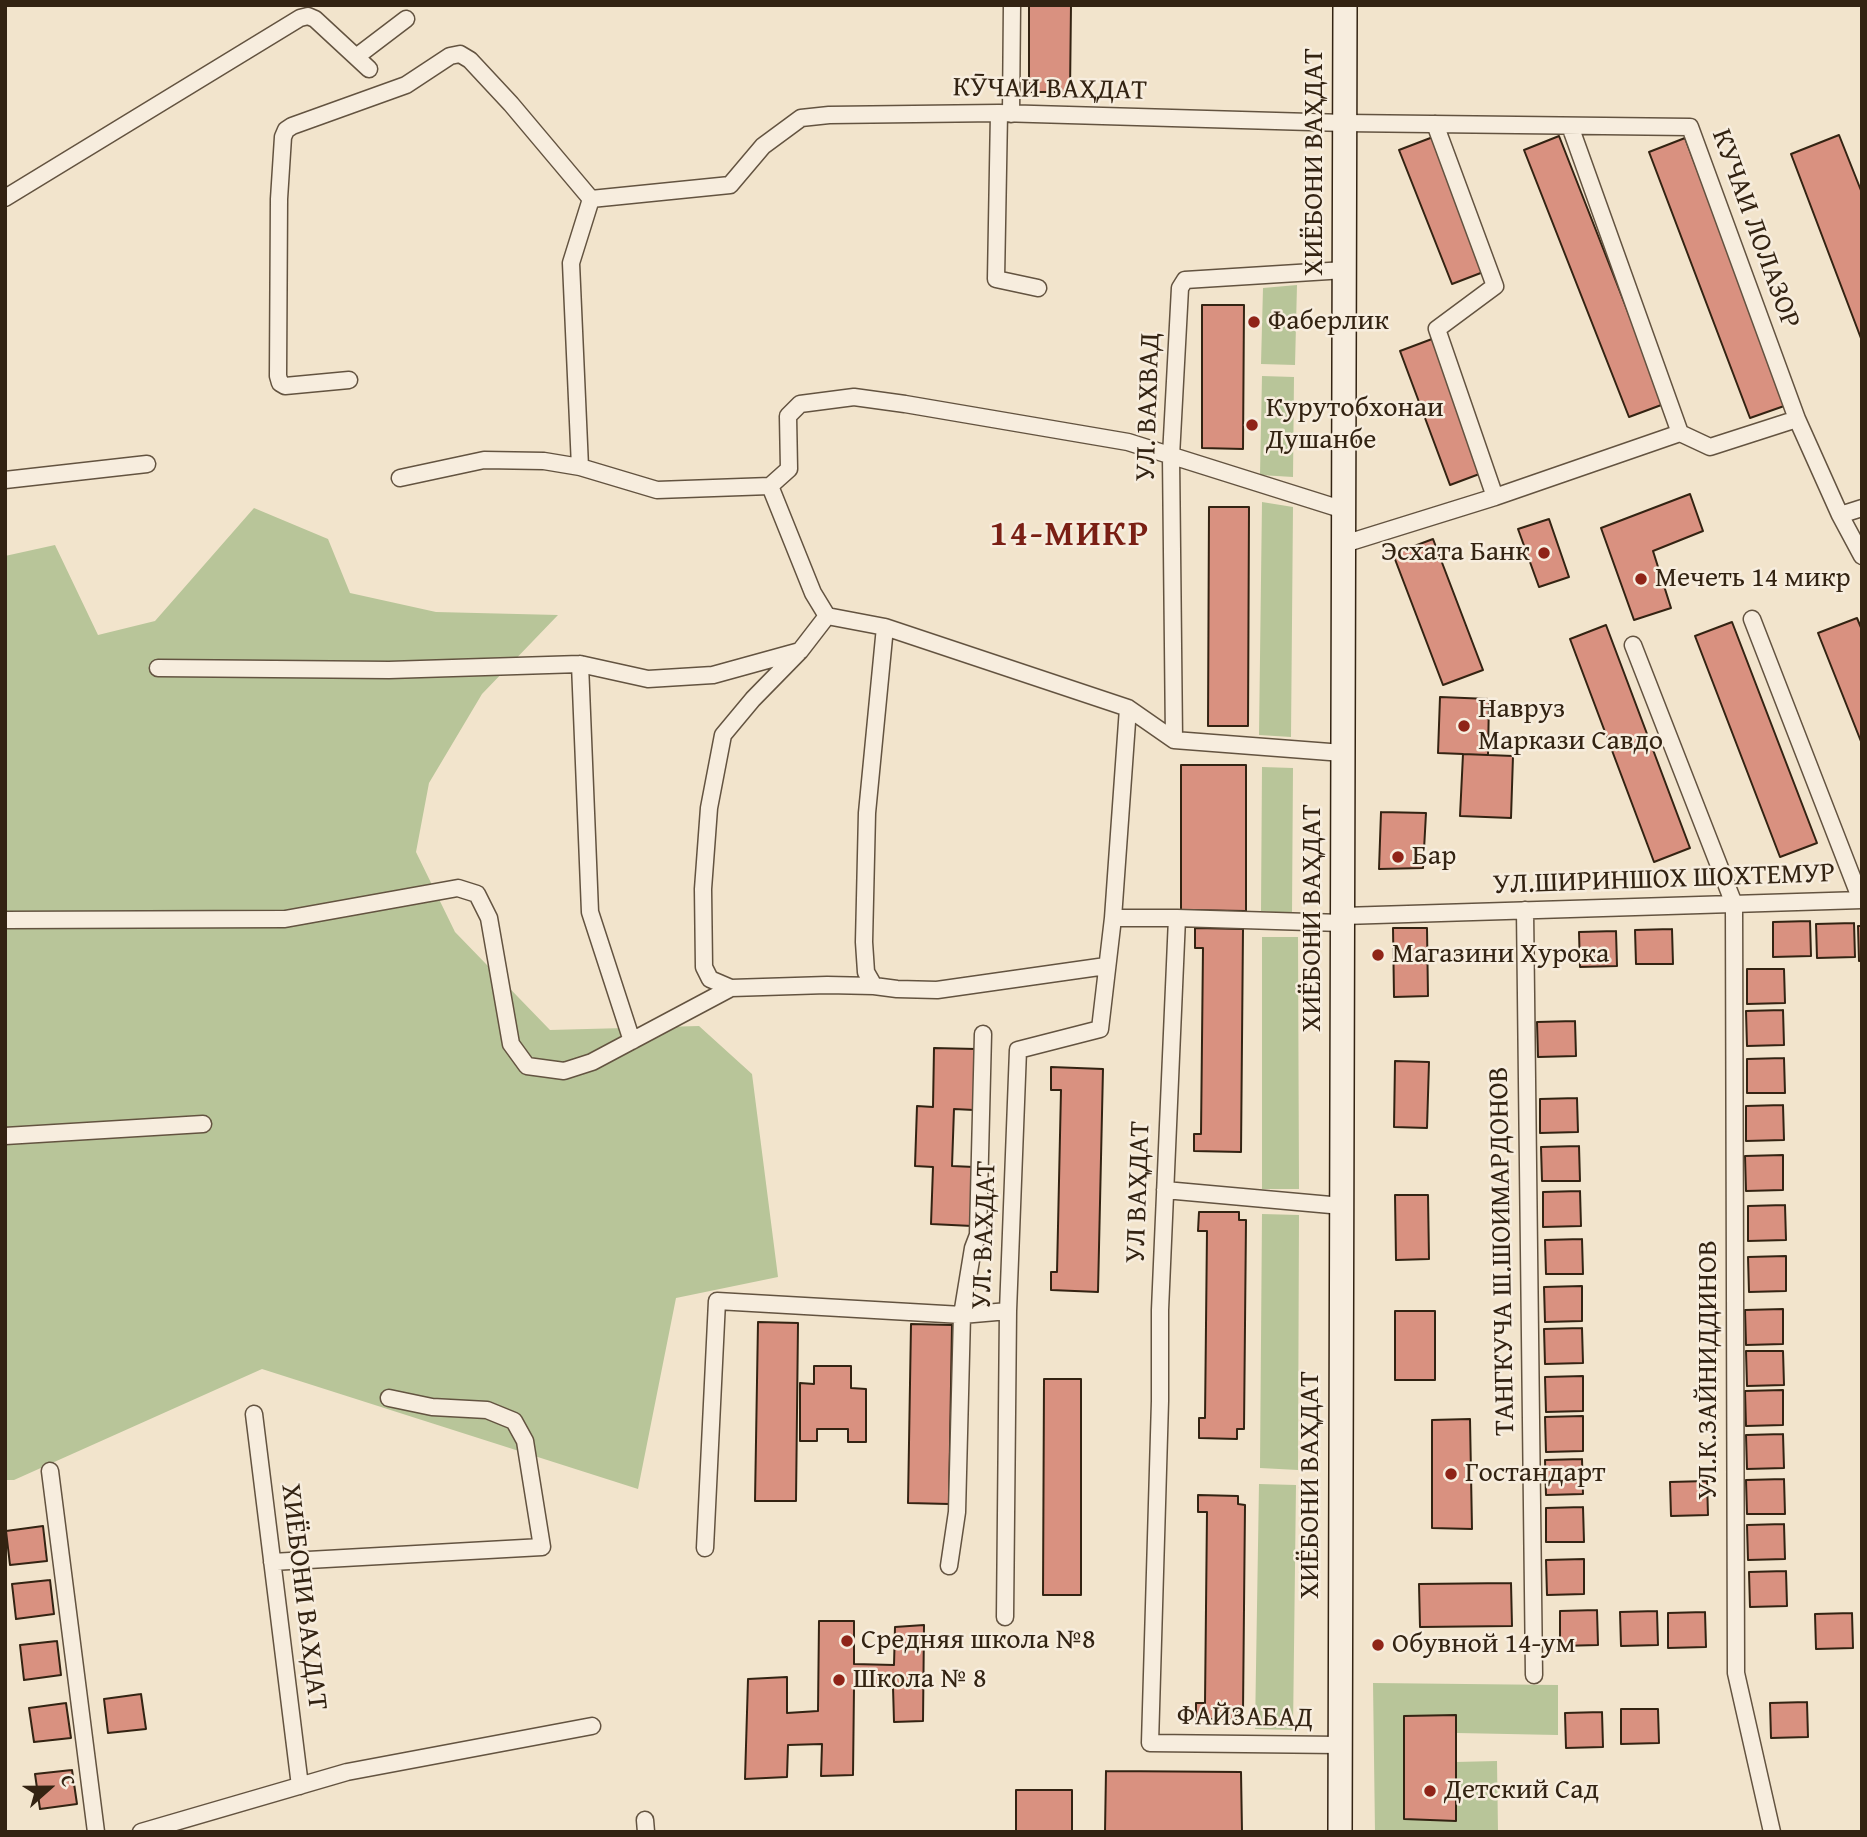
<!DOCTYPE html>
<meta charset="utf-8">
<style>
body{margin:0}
#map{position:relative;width:1867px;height:1837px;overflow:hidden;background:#f2e4cc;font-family:"Gentium Book Plus",serif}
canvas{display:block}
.frame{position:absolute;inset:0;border:7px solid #332312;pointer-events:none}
.north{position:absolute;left:14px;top:1753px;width:70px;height:70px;-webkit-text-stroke:5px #f7edde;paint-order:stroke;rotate:69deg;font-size:19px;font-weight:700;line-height:28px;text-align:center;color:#332312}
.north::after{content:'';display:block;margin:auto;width:24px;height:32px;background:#332312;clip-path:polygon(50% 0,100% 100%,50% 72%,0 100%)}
</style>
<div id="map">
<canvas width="1867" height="1837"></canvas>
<div class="frame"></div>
<div class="north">С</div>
</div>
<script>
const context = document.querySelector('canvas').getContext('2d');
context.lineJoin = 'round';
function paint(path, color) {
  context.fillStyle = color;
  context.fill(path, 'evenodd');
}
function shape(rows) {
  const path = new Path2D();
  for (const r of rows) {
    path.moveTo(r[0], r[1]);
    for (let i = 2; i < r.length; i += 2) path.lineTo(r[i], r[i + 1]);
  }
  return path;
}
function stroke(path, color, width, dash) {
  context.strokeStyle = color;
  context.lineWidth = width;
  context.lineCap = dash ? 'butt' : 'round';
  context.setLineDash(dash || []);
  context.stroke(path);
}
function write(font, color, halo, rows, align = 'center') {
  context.font = font + ' "Gentium Book Plus",serif';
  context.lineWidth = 5;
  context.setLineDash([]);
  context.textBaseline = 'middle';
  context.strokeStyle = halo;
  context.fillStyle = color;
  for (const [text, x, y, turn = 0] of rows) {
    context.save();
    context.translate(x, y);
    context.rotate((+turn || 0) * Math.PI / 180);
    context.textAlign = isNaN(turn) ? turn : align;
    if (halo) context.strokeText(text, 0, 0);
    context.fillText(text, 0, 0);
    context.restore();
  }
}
paint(shape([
 [1297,285,1295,365,1261,364,1263,288],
 [1262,376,1294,377,1293,477,1260,475],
 [1262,502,1293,507,1291,737,1259,735],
 [254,508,328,539,350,593,436,612,558,615,482,694,429,783,416,852,455,932,550,1030,699,1026,752,1074,778,1277,676,1298,638,1489,262,1369,14,1480,5,1480,5,556,55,545,98,635,155,621],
 [1262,767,1293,768,1292,914,1261,911],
 [1262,937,1298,937,1299,1189,1262,1189],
 [1262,1214,1299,1215,1298,1470,1260,1468],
 [1259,1484,1296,1485,1293,1730,1255,1729],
 [1373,1683,1558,1685,1558,1735,1457,1733,1456,1715,1404,1717,1404,1819,1456,1821,1456,1762,1497,1761,1498,1832,1375,1832]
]), '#b8c599');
const building = shape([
 [1029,5,1071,5,1070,92,1029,92,1029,5],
 [1839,135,1862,193,1862,341,1791,154,1839,135],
 [1559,136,1664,404,1629,417,1524,150,1559,136],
 [1433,137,1486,271,1452,284,1399,150,1433,137],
 [1685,138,1787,405,1750,418,1649,152,1685,138],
 [1202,305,1244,305,1243,449,1202,448,1202,305],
 [1432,339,1482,473,1450,485,1400,351,1432,339],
 [1690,494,1703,531,1653,551,1671,608,1634,620,1601,528,1690,494],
 [1209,507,1249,507,1248,726,1208,726,1209,507],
 [1549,519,1569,577,1539,587,1518,529,1549,519],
 [1433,539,1483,670,1443,685,1393,554,1433,539],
 [1857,618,1862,630,1862,744,1818,633,1857,618],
 [1732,622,1817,843,1780,857,1695,636,1732,622],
 [1606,625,1690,848,1654,862,1570,639,1606,625],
 [1440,697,1489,699,1488,755,1438,753,1440,697],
 [1463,754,1513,756,1511,818,1460,816,1463,754],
 [1181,765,1246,765,1246,911,1181,910,1181,765],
 [1381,812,1426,813,1423,868,1379,869,1381,812],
 [1810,921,1811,956,1773,957,1773,922,1810,921],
 [1854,923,1855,957,1817,958,1816,924,1854,923],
 [1858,926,1862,926,1862,961,1859,961,1858,926],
 [1195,928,1243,929,1241,1152,1194,1151,1194,1134,1201,1134,1203,948,1195,948,1195,928],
 [1393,928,1427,928,1428,996,1394,997,1393,928],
 [1672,929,1673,964,1636,964,1635,930,1672,929],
 [1616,931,1617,966,1580,967,1579,932,1616,931],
 [1747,969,1784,969,1785,1003,1747,1004,1747,969],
 [1783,1010,1784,1045,1747,1046,1746,1011,1783,1010],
 [1575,1021,1576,1056,1538,1057,1537,1022,1575,1021],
 [934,1048,976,1049,974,1110,954,1109,952,1166,974,1167,972,1226,931,1224,933,1167,915,1166,917,1106,933,1107,934,1048],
 [1784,1058,1785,1093,1747,1093,1747,1059,1784,1058],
 [1395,1061,1429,1062,1427,1128,1394,1127,1395,1061],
 [1051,1067,1103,1069,1098,1292,1051,1290,1051,1272,1057,1272,1061,1090,1051,1090,1051,1067],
 [1577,1098,1578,1132,1540,1133,1540,1099,1577,1098],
 [1783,1105,1784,1140,1746,1141,1746,1106,1783,1105],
 [1579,1146,1580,1181,1542,1181,1541,1147,1579,1146],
 [1783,1155,1783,1190,1746,1191,1745,1156,1783,1155],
 [1580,1191,1581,1226,1543,1227,1543,1192,1580,1191],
 [1395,1195,1428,1195,1429,1259,1396,1260,1395,1195],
 [1785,1205,1786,1240,1748,1241,1748,1206,1785,1205],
 [1199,1212,1239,1212,1239,1220,1246,1220,1244,1429,1237,1429,1237,1439,1199,1438,1199,1418,1205,1418,1207,1231,1198,1231,1199,1212],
 [1582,1239,1583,1274,1546,1274,1545,1240,1582,1239],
 [1786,1256,1786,1291,1749,1292,1748,1257,1786,1256],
 [1582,1286,1582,1321,1545,1322,1544,1287,1582,1286],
 [1783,1309,1783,1344,1746,1345,1745,1310,1783,1309],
 [1395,1311,1435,1311,1435,1380,1395,1380,1395,1311],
 [758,1322,798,1323,796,1501,755,1501,758,1322],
 [911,1324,952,1325,949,1504,908,1503,911,1324],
 [1582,1328,1583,1363,1545,1364,1544,1329,1582,1328],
 [1746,1351,1783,1351,1784,1385,1747,1386,1746,1351],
 [814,1366,851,1366,851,1388,866,1389,866,1442,848,1442,848,1429,817,1429,817,1441,800,1441,800,1383,814,1384,814,1366],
 [1583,1376,1583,1411,1546,1412,1545,1377,1583,1376],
 [1044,1379,1081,1379,1081,1595,1043,1595,1044,1379],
 [1783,1390,1783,1425,1746,1426,1745,1391,1783,1390],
 [1583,1416,1583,1451,1546,1452,1545,1417,1583,1416],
 [1470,1419,1472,1529,1432,1528,1432,1420,1470,1419],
 [1783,1434,1784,1468,1747,1469,1746,1435,1783,1434],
 [1582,1459,1583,1494,1546,1495,1545,1460,1582,1459],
 [1784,1479,1785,1514,1747,1514,1746,1480,1784,1479],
 [1707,1481,1708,1515,1671,1516,1670,1482,1707,1481],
 [1198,1495,1238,1496,1238,1504,1245,1505,1243,1711,1236,1711,1236,1719,1196,1719,1196,1703,1205,1703,1207,1512,1198,1512,1198,1495],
 [1583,1507,1584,1542,1546,1542,1546,1508,1583,1507],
 [1784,1524,1785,1559,1748,1560,1747,1525,1784,1524],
 [43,1526,47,1561,10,1565,6,1531,43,1526],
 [1584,1559,1584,1594,1547,1595,1546,1560,1584,1559],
 [1786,1571,1787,1606,1750,1607,1749,1572,1786,1571],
 [50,1580,54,1614,16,1619,12,1584,50,1580],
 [1511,1583,1512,1626,1420,1627,1419,1584,1511,1583],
 [1597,1610,1598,1645,1560,1646,1560,1611,1597,1610],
 [1657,1611,1658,1645,1621,1646,1620,1612,1657,1611],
 [1705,1612,1706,1647,1668,1648,1668,1613,1705,1612],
 [1852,1613,1853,1648,1816,1649,1815,1614,1852,1613],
 [819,1621,854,1621,854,1664,894,1665,895,1627,924,1625,923,1721,894,1722,893,1687,854,1688,853,1775,821,1776,822,1744,788,1745,787,1777,745,1779,748,1679,787,1677,787,1713,818,1711,819,1621],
 [57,1641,61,1675,24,1680,20,1645,57,1641],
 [141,1694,146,1729,108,1733,104,1699,141,1694],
 [1807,1702,1808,1737,1771,1738,1770,1703,1807,1702],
 [66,1703,71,1738,34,1742,29,1708,66,1703],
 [1621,1709,1658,1709,1659,1743,1621,1744,1621,1709],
 [1602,1712,1603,1747,1566,1748,1565,1713,1602,1712],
 [1456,1715,1456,1821,1404,1819,1404,1716,1456,1715],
 [72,1770,77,1804,40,1809,35,1774,72,1770],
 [1106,1771,1241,1772,1242,1832,1105,1832,1106,1771],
 [1016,1790,1072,1790,1072,1832,1016,1832,1016,1790]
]);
paint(building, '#d99180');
stroke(building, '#332312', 2);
const minor = shape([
 [356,57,406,19],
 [999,113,996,279,1038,288],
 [1011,114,1012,5],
 [1435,124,1495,286,1437,329,1495,497],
 [1570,126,1680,433],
 [5,198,300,18,308,16,315,19,369,69],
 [349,380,285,386,280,383,278,376,279,199,283,137,286,130,292,126,406,85,450,56,460,54,470,60,511,104,591,199,730,185,763,146,801,118,829,115,999,113,1345,123,1690,127,1797,419,1710,447,1680,433,1495,497,1344,544],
 [1797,419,1840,515,1862,556],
 [580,467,571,263,591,199],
 [400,478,484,460,544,461,580,467,657,490,770,486,789,469,788,416,800,404,854,397,905,404,1128,442,1344,510],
 [5,480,147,464],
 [770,486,813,593,827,616,885,627,1128,708,1174,740,1343,753],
 [1840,515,1862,508],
 [827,616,800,651,753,699,723,735,709,808,703,889,704,967,710,979,731,988,827,985,874,986],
 [1752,619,1861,900],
 [885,627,867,813,864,942,866,972,874,986,897,989,937,990,1106,966],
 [1633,645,1734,904,1736,1673,1772,1832],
 [580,664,590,912,632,1041],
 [158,668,389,670,580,664,648,679,713,675,800,651],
 [1128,708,1113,918,1177,918,1160,1310,1160,1401,1150,1743,1340,1745],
 [1174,740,1171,456,1180,288,1185,280,1345,270],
 [1525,910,1534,1675],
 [1343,916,1862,900],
 [1177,918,1342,923],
 [5,920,285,919,458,888,477,894,489,918,511,1044,527,1066,564,1071,592,1062,731,988],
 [5,1136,203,1124],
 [1165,1190,1342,1206],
 [254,1414,300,1786],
 [50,1471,96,1832],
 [705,1548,717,1301,962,1315,1008,1311],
 [272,1562,542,1547,525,1441,514,1421,487,1410,432,1407,389,1398],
 [949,1566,957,1512,962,1315,973,1248,978,1235,983,1034],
 [1005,1617,1008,1311,1018,1050,1100,1029,1113,918],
 [645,1820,646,1832],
 [141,1832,347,1772,592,1726]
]);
const secondary = shape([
 [1340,1832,1345,5]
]);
stroke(minor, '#635340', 19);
stroke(secondary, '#332312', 26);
stroke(minor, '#f7edde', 16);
stroke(secondary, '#f7edde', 23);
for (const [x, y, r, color] of [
 [1254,322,7,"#8f2418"],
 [1252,425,7,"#8f2418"],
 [1544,553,7,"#8f2418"],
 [1641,579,7,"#8f2418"],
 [1464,726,7,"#8f2418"],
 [1398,857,7,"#8f2418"],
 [1378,955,7,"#8f2418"],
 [1451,1474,7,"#8f2418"],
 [847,1641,7,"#8f2418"],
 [1378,1645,7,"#8f2418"],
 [839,1680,7,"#8f2418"],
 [1430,1791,7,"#8f2418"]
]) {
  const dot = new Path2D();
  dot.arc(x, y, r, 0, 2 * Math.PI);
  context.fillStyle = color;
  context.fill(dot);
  stroke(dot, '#f7edde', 2.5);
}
write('28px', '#332312', '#f7edde', [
 ["КӮЧАИ ВАҲДАТ",1050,90,1],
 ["ХИЁБОНИ ВАҲДАТ",1315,162,-90],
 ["КУЧАИ ЛОЛАЗОР",1755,229,70],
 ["УЛ. ВАХВАД",1149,407,-88],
 ["УЛ.ШИРИНШОХ ШОХТЕМУР",1664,880,-2],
 ["ХИЁБОНИ ВАҲДАТ",1313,918,-90],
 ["УЛ ВАҲДАТ",1139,1192,-88],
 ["УЛ. ВАХДАТ",985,1235,-88],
 ["ТАНГКУЧА Ш.ШОИМАРДОНОВ",1503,1251,-91],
 ["УЛ.К.ЗАЙНИДДИНОВ",1709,1370,-90],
 ["ХИЁБОНИ ВАҲДАТ",1311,1485,-90],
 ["ХИЁБОНИ ВАХДАТ",303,1597,83],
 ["ФАЙЗАБАД",1245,1718,1]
]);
write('28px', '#332312', '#f7edde', [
 ["Фаберлик",1268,322],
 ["Курутобхонаи",1266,409],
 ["Душанбе",1266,441],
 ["Эсхата Банк",1530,553,"right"],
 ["Мечеть 14 микр",1655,579],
 ["Навруз",1478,710],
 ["Маркази Савдо",1478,742],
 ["Бар",1412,857],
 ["Магазини Хурока",1392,955],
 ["Гостандарт",1465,1474],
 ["Средняя школа №8",861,1641],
 ["Обувной 14-ум",1392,1645],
 ["Школа № 8",853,1680],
 ["Детский Сад",1444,1791]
], 'left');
context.letterSpacing = '2px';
write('bold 35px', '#7a1f14', '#f7edde', [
 ["14-МИКР",1070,536]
]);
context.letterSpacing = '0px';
</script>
